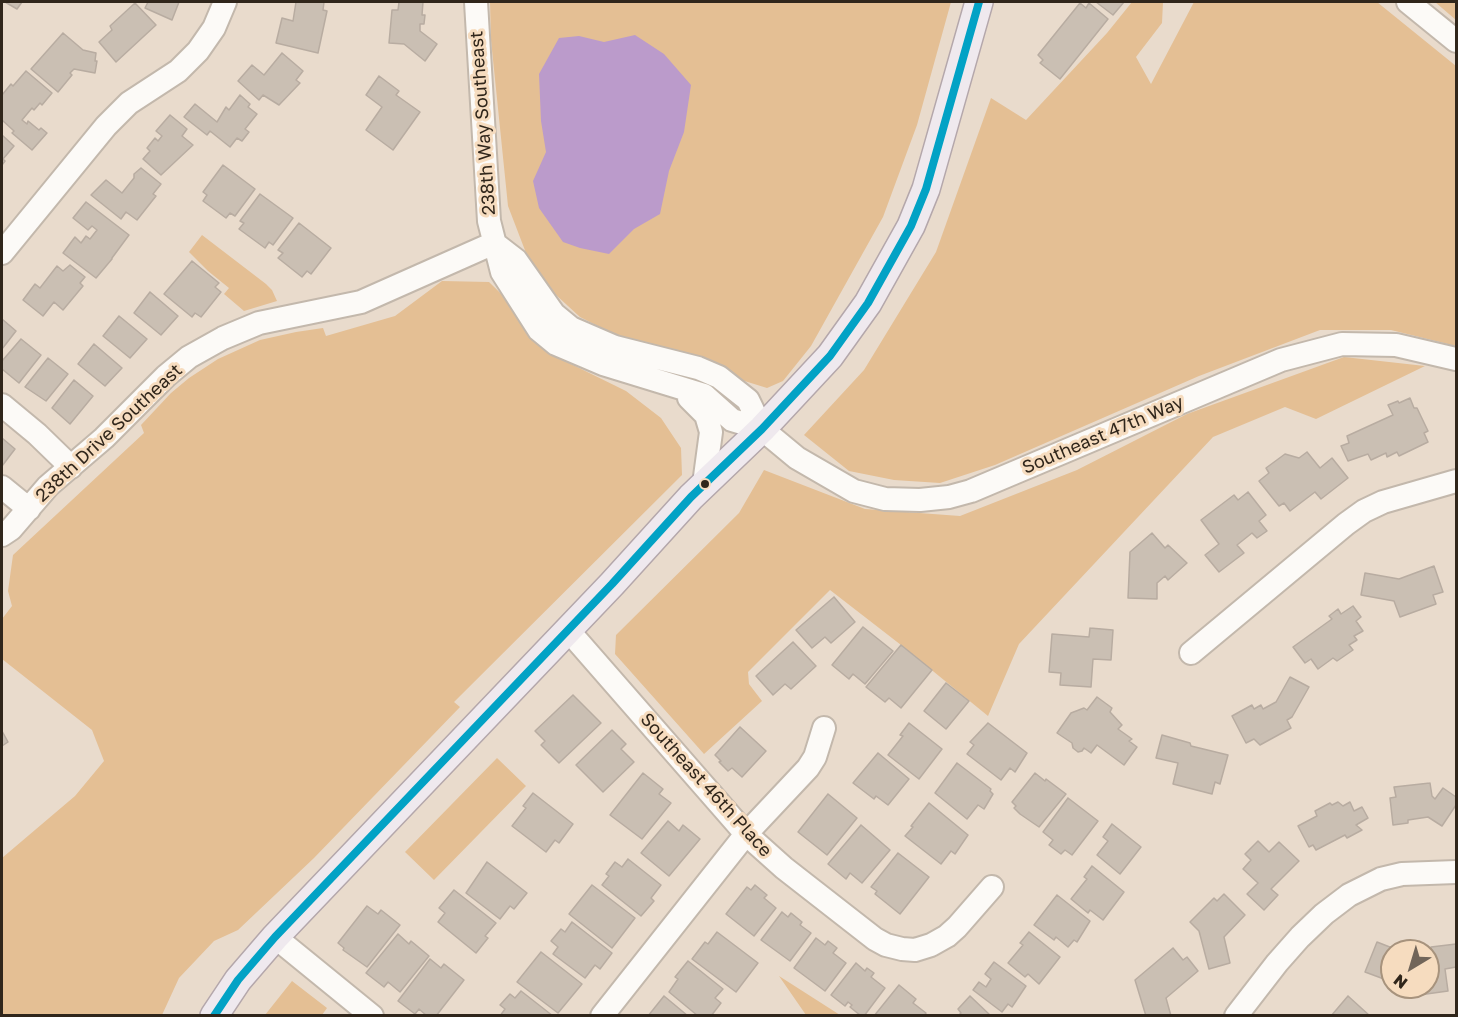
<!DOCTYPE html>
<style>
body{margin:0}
#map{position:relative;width:1458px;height:1017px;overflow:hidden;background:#e9dbcc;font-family:"Golos Text",sans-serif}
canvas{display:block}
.frame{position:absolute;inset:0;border:3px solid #30261b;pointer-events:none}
.north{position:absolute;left:1380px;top:939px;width:60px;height:60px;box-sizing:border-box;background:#f6dcbf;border:2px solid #a7937d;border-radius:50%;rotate:218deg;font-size:16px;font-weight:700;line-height:24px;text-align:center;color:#30261b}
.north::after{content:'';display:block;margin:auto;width:21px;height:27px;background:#716559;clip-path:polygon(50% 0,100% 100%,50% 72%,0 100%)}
</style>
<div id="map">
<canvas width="1458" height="1017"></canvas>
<div class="frame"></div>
<div class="north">N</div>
</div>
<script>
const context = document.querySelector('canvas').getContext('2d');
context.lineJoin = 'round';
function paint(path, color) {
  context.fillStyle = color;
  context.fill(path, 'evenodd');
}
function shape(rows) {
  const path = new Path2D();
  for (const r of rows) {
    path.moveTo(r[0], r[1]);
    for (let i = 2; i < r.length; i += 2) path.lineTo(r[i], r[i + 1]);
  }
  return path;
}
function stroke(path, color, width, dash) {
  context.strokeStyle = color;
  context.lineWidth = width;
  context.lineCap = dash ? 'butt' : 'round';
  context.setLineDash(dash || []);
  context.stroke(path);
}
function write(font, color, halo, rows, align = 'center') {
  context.font = font + ' "Golos Text",sans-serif';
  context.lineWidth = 6;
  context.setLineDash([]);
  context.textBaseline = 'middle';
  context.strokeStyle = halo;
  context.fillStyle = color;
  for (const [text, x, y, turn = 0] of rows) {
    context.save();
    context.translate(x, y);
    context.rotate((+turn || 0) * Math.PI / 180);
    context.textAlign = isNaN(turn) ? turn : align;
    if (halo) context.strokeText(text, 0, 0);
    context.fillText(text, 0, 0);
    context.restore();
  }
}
paint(shape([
 [490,2,951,2,917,125,883,217,811,346,783,381,767,388,645,350,580,317,556,295,531,266,508,206,491,40],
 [1132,2,1163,2,1162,23,1136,57,1151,84,1194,2,1377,2,1456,66,1456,346,1391,330,1320,330,1199,376,995,465,940,483,894,480,849,471,804,435,864,370,936,252,991,98,1026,120,1107,33],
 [1435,2,1456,2,1456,20],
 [202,235,266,284,272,290,277,301,244,311,224,294,229,288,208,271,189,252],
 [442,281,489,282,528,320,563,358,571,364,626,391,661,418,681,448,682,475,454,702,460,707,314,858,238,930,214,941,179,978,162,1015,2,1015,2,858,75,796,104,761,92,730,2,659,2,619,12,606,8,591,13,555,144,433,141,425,171,393,189,378,218,359,260,340,296,332,323,328,326,336,395,316],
 [1344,357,1425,366,1316,419,1285,407,1213,437,1019,644,988,716,901,645,830,590,748,672,749,684,762,701,704,754,615,654,616,635,739,513,764,470,865,509,960,516,1077,470,1187,414],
 [497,758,526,786,434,880,405,852],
 [779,976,840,1015,806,1015],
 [292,981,327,1008,322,1015,265,1015]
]), '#e4bf94');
paint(shape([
 [635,35,664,54,691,85,684,132,669,171,660,214,634,229,609,254,580,248,563,242,539,208,533,181,546,152,541,121,539,74,559,38,579,36,604,42]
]), '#bb9bcb');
const building = shape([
 [5,2,22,2,17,9,5,2],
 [148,2,179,2,172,20,145,8,148,2],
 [296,2,324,2,323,10,327,11,318,53,276,43,282,18,293,21,296,2],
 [399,2,423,2,422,15,425,15,424,24,420,24,420,31,437,44,425,61,404,44,389,43,392,10,398,10,399,2],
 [1096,2,1124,2,1113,15,1096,2],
 [135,3,156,25,116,62,99,42,112,30,110,26,135,3],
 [1080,3,1086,8,1089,3,1108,19,1060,79,1040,63,1043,60,1038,55,1080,3],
 [63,33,83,50,96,53,95,61,97,61,95,73,74,69,70,73,72,75,58,92,31,69,63,33],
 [282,53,303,71,296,80,300,83,279,105,263,95,259,100,238,81,252,65,264,75,282,53],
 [26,71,52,93,42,105,40,103,34,110,32,108,22,120,27,124,28,121,39,130,41,128,47,133,32,150,12,133,14,131,2,120,2,95,11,84,13,86,26,71],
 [379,76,399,91,396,95,420,112,393,150,366,130,382,107,366,95,379,76],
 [240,95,250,104,248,107,257,114,245,129,249,132,242,141,237,138,230,147,210,131,207,135,184,117,195,104,217,122,226,107,229,110,240,95],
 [170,115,187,129,182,136,193,145,161,175,143,159,150,151,147,148,155,138,158,141,162,136,156,131,170,115],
 [2,135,14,146,3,159,5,161,2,165,2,135],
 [223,165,255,189,235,216,230,213,226,218,203,201,207,195,203,192,223,165],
 [141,168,161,184,153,194,156,196,137,220,126,212,121,219,91,195,106,180,122,193,134,178,134,174,141,168],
 [260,194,293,218,273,245,269,242,265,248,239,229,244,223,240,221,260,194],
 [86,202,129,235,112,258,112,259,96,278,63,253,75,237,81,243,86,236,90,239,97,230,92,226,88,230,73,218,86,202],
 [299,223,331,248,311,274,307,271,302,277,278,258,283,253,278,250,299,223],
 [192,261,219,283,215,287,221,292,201,317,195,313,192,317,164,294,192,261],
 [70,265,85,277,80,283,83,286,63,310,54,302,43,316,23,300,35,284,40,288,57,266,63,271,70,265],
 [150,292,178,316,161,335,134,313,150,292],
 [119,316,147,339,130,358,103,336,119,316],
 [2,319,16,331,2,349,2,319],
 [21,339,41,355,19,383,2,369,2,361,21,339],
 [94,344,122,368,105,386,78,364,94,344],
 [48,358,68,374,46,401,25,387,48,358],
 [74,380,93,396,70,424,52,408,74,380],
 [1410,398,1414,408,1417,408,1428,431,1424,433,1428,442,1399,456,1397,452,1387,457,1386,453,1371,460,1368,454,1348,461,1341,446,1349,443,1347,436,1393,415,1388,405,1398,401,1399,403,1410,398],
 [2,438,15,449,2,466,2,438],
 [1307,452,1320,468,1332,458,1348,478,1321,499,1315,492,1290,511,1284,503,1279,506,1259,481,1269,473,1266,468,1285,454,1299,458,1307,452],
 [1248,492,1266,515,1259,521,1267,531,1257,538,1252,533,1237,545,1244,553,1219,572,1205,555,1219,544,1201,520,1234,495,1238,500,1248,492],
 [1152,533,1165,548,1168,545,1187,563,1168,580,1165,576,1157,583,1157,599,1128,598,1130,552,1152,533],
 [1434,566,1443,592,1433,595,1436,604,1400,617,1394,601,1361,595,1365,573,1399,579,1434,566],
 [834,597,855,622,831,643,825,637,812,648,796,630,834,597],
 [1353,606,1361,617,1356,621,1363,631,1354,636,1357,640,1349,645,1353,650,1337,661,1333,658,1318,669,1311,659,1305,663,1293,647,1332,619,1329,616,1338,609,1341,614,1353,606],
 [863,627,893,651,865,684,853,674,849,679,832,665,863,627],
 [1090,628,1113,630,1111,660,1093,659,1091,687,1060,685,1061,673,1049,672,1052,634,1089,637,1090,628],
 [793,642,816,666,791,689,785,684,773,695,756,676,793,642],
 [901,645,932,670,901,708,889,698,885,702,866,687,901,645],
 [1290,677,1309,687,1292,717,1287,720,1291,728,1260,745,1254,739,1246,743,1232,716,1252,705,1254,709,1261,705,1263,709,1276,702,1290,677],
 [946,683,969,701,946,729,924,711,946,683],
 [573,695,601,723,559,763,541,745,545,741,535,731,573,695],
 [1097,697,1112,708,1110,712,1122,725,1118,729,1132,739,1129,741,1137,747,1124,765,1097,745,1091,753,1084,748,1082,751,1078,752,1073,748,1072,743,1057,733,1071,713,1084,708,1087,710,1097,697],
 [909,723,942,749,919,779,888,755,903,736,900,735,909,723],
 [988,723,1027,753,1015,772,1010,768,1001,780,967,754,974,745,970,742,988,723],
 [740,727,766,751,742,777,732,768,728,771,719,762,721,761,715,755,740,727],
 [612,730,626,744,621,749,634,762,603,792,576,765,612,730],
 [2,731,8,742,2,746,2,731],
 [1162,735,1190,743,1191,746,1228,755,1220,784,1215,782,1212,794,1173,784,1178,763,1156,758,1162,735],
 [878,753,909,779,888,805,876,796,874,799,853,783,878,753],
 [957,763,991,789,990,791,993,794,984,809,978,805,967,819,935,793,957,763],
 [643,773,663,789,659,794,671,803,642,839,610,815,643,773],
 [1035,773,1045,781,1046,779,1066,794,1039,827,1020,814,1014,808,1016,806,1012,802,1035,773],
 [1430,783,1432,796,1435,799,1443,788,1456,797,1456,805,1442,826,1428,817,1408,820,1408,823,1393,825,1390,798,1396,797,1394,787,1430,783],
 [533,793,573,824,559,843,555,840,546,852,512,826,526,808,523,806,533,793],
 [828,794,857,818,827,855,798,832,828,794],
 [1068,798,1098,821,1072,855,1065,850,1061,854,1049,845,1053,840,1043,832,1068,798],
 [1338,802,1343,806,1350,802,1354,811,1362,807,1368,818,1356,825,1362,830,1347,838,1345,835,1316,850,1313,845,1309,847,1298,826,1317,816,1315,811,1330,803,1332,805,1338,802],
 [929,803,968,835,955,854,951,851,941,864,905,836,913,827,911,826,929,803],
 [668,821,679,831,683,825,700,839,669,876,641,853,668,821],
 [1112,824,1141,847,1120,874,1097,855,1108,841,1103,837,1112,824],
 [861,825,890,850,862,883,850,873,846,879,828,864,861,825],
 [1258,841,1269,852,1279,842,1299,861,1271,889,1278,895,1264,910,1247,894,1258,883,1243,869,1251,860,1245,854,1258,841],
 [898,853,929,877,900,914,875,894,877,891,871,887,898,853],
 [628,859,661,885,651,898,654,901,641,916,602,885,609,876,606,874,615,862,622,867,628,859],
 [487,862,527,893,514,909,510,906,500,919,466,893,487,862],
 [1092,866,1124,892,1103,920,1090,910,1088,913,1071,899,1087,879,1084,877,1092,866],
 [592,885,635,918,612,948,569,914,592,885],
 [755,885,767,895,764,898,776,908,754,936,726,914,747,887,751,890,755,885],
 [454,890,496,923,485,936,488,938,476,953,438,922,445,913,439,908,454,890],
 [1224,894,1245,915,1224,937,1230,963,1209,969,1199,931,1190,922,1214,898,1217,901,1224,894],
 [1057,895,1090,921,1077,942,1074,940,1068,947,1056,937,1054,940,1034,925,1057,895],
 [367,906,378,914,381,910,400,925,367,967,343,950,344,948,338,943,367,906],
 [782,912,788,917,791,913,802,922,800,925,811,933,790,961,761,940,782,912],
 [572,922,612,953,600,969,595,965,585,978,553,954,558,947,551,941,561,929,565,932,572,922],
 [717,932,758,963,736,992,692,959,705,942,708,944,717,932],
 [1029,932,1060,957,1039,984,1028,974,1025,977,1008,963,1023,945,1020,943,1029,932],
 [398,934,409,944,411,941,429,956,400,992,388,982,384,987,366,973,398,934],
 [816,938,825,945,828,941,837,948,833,953,846,963,825,991,794,968,816,938],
 [1377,942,1400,951,1392,951,1392,982,1365,972,1377,942],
 [1456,944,1456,967,1445,969,1448,991,1412,996,1411,990,1403,987,1428,987,1428,955,1432,955,1431,947,1456,944],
 [1173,948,1183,960,1187,957,1198,971,1166,998,1171,1016,1146,1016,1135,980,1173,948],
 [541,952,582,984,558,1013,517,982,541,952],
 [430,959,441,968,444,964,464,980,436,1016,427,1016,419,1009,415,1014,398,1001,430,959],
 [688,961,723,989,715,998,721,1003,711,1016,698,1016,669,992,678,979,675,977,688,961],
 [994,962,1026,986,1012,1007,1008,1004,1002,1012,973,990,979,982,986,987,991,979,985,974,994,962],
 [856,963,865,971,867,968,874,973,871,977,885,988,864,1016,861,1016,850,1007,852,1005,848,1002,845,1006,831,995,856,963],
 [899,985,916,999,913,1003,926,1013,924,1016,874,1016,899,985],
 [521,991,553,1016,500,1016,505,1009,500,1005,510,994,515,998,521,991],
 [664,996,688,1016,648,1016,664,996],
 [970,996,991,1016,958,1016,961,1013,958,1009,970,996],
 [1348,996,1370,1016,1331,1016,1348,996]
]);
paint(building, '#cabfb3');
stroke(building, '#b8aca1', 1.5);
const minor = shape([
 [476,2,489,221,502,272,539,330,556,344,603,364,704,395,732,420,762,429,797,458,854,491,885,499,920,500,949,497,971,491,1281,360,1342,344,1396,345,1456,359],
 [1408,2,1456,41],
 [494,243,516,260,554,314,571,328,615,347,698,368,719,377,748,400,762,429],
 [2,253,106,126,129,103,178,71,198,51,214,28,225,2],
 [689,398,706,415,711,432,704,484],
 [2,405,37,434,71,467],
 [2,487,29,509],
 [2,535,11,529,48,486,104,438,166,376,189,357,223,338,259,323,361,302,494,243],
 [567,629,746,834,784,868,875,939,886,945,902,949,915,950,931,945,947,936,957,927,992,887],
 [1191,653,1346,524,1364,511,1383,502,1456,481],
 [275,937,372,1016],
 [602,1016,746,834,808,768,815,757,824,728],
 [1236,1016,1277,963,1300,937,1324,914,1349,895,1381,879,1402,874,1456,872]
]);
const major = shape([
 [214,1016,238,980,275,937,612,584,691,497,762,429,830,356,868,303,911,226,926,189,979,2]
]);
stroke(minor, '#c3b8ac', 26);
stroke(major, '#b4a7ab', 30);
stroke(minor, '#fcfaf7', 22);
stroke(major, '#efe9ee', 27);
stroke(shape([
 [214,1016,238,980,275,937,612,584,691,497,762,429,830,356,868,303,911,226,926,189,979,2]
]), '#02a2c5', 8);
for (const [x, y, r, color] of [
 [705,484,5,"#30261b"]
]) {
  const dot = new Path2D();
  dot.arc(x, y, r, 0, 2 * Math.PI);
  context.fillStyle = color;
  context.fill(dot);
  stroke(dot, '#f6dcbf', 2);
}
write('18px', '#30261b', '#f6dcbf', [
 ["238th Way Southeast",483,123,-94],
 ["238th Drive Southeast",109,433,-43],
 ["Southeast 47th Way",1103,435,-23],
 ["Southeast 46th Place",706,785,48]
]);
</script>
